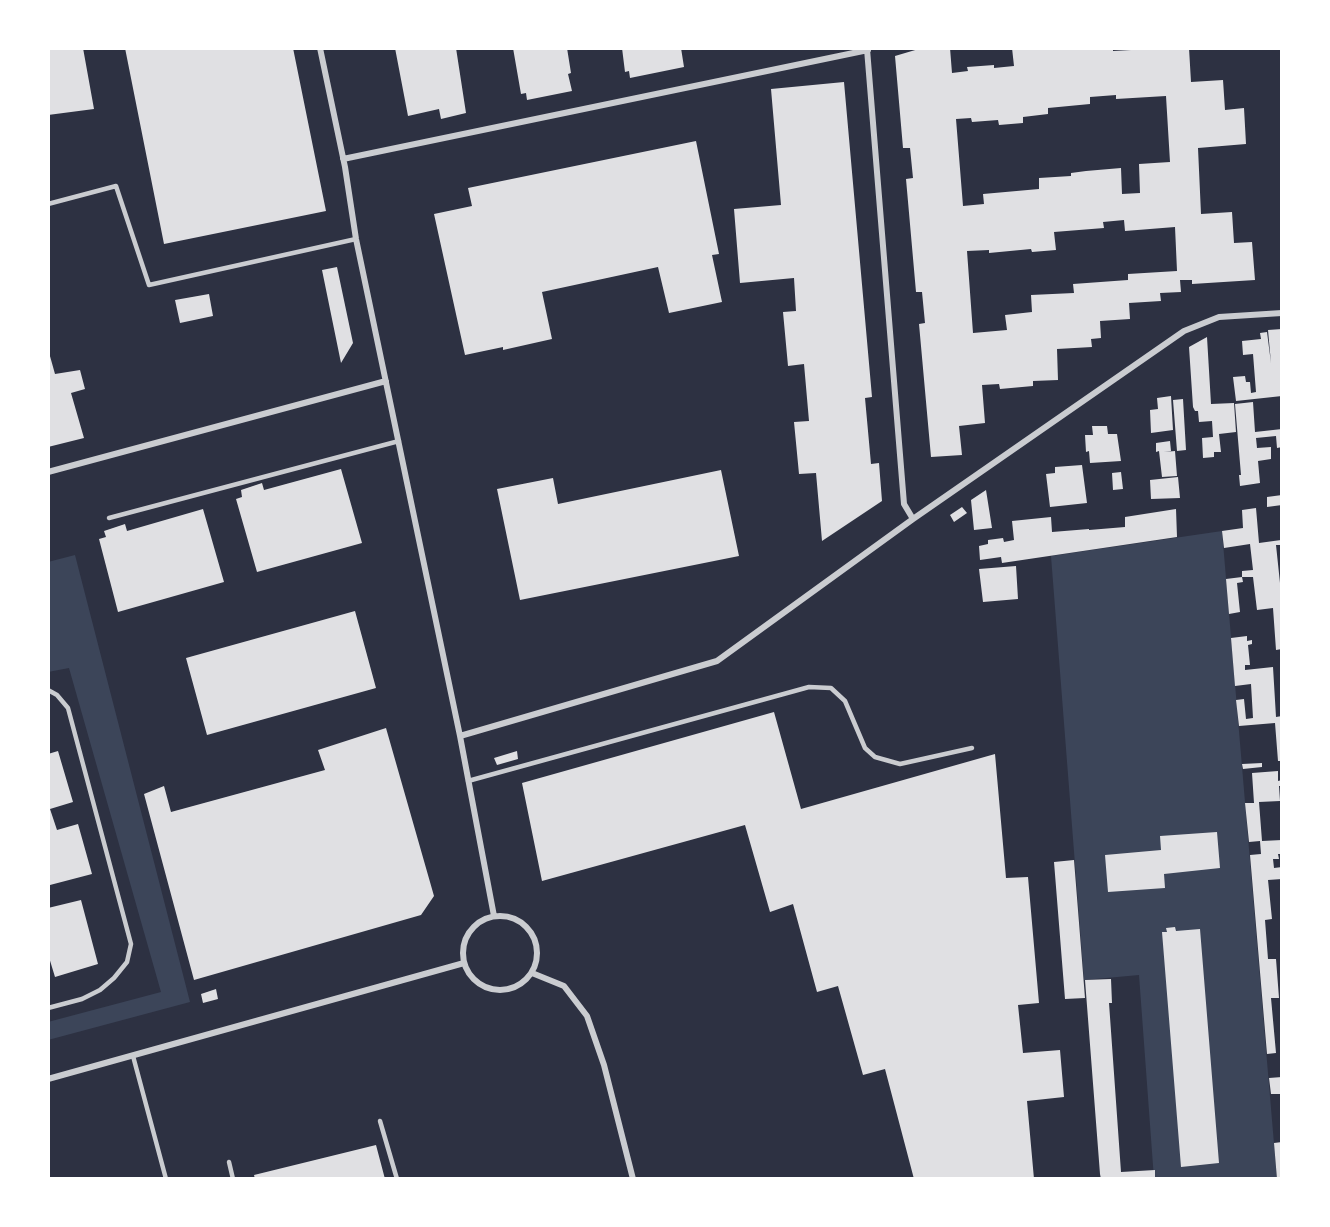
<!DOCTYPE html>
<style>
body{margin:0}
#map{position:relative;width:1330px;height:1227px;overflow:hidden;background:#2d3142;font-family:"Asap Condensed",sans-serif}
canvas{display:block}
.frame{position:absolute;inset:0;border:50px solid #fff;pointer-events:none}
</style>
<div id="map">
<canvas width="1330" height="1227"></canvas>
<div class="frame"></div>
</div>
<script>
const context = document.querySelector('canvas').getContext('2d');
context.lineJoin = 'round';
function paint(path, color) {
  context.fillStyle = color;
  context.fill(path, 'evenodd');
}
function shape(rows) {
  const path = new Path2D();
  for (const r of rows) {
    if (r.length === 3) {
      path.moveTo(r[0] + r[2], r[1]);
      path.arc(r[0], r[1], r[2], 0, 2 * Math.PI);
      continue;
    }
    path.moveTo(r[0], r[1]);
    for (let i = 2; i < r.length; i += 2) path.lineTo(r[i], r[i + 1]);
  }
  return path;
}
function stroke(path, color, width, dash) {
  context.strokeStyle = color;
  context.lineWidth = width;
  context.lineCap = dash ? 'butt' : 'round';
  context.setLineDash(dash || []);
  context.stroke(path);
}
paint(shape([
 [1222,531,1277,1179,1154,1179,1139,975,1084,980,1051,556],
 [75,555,190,1002,48,1040,48,1022,161,992,69,668,48,672,48,562]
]), '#3c4559');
paint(shape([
 [48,48,83,48,94,109,48,115],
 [125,48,293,48,326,211,164,244],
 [395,48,456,48,466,113,441,119,439,109,408,116],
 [513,48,567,48,571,73,568,74,572,91,527,100,526,93,521,94],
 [622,48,681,48,684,67,630,78,629,71,625,72],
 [922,48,950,48,952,73,968,71,967,67,994,65,994,68,1014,66,1012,48,1054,48,1054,50,1113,48,1113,51,1131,50,1131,48,1189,48,1191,82,1223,80,1225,110,1244,108,1246,144,1198,148,1201,214,1232,212,1234,243,1252,242,1255,280,1192,284,1192,280,1180,280,1181,292,1160,293,1161,301,1129,303,1130,319,1100,321,1101,338,1091,339,1092,347,1057,349,1058,380,1033,381,1033,386,1000,389,999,384,982,385,985,423,959,426,962,455,931,457,919,324,925,323,922,292,916,292,906,179,913,178,910,148,903,148,895,56],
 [1116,95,1116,99,1166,96,1170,162,1139,164,1140,193,1122,194,1121,168,1086,171,1071,173,1071,176,1039,178,1039,189,983,194,984,204,963,206,956,119,971,118,972,122,998,120,999,125,1023,123,1023,117,1048,114,1048,108,1090,104,1090,97],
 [1124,220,1125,231,1175,227,1177,271,1128,274,1128,280,1073,284,1074,293,1031,295,1032,312,1005,315,1007,330,973,333,967,251,989,250,989,253,1031,249,1032,252,1056,250,1054,232,1104,228,1103,222],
 [844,82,872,397,865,398,871,464,879,463,882,501,822,541,816,473,799,474,794,422,809,421,804,364,788,366,783,312,796,311,794,278,740,283,734,209,781,205,771,89],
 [696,141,719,254,712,255,722,302,669,313,658,267,542,292,552,339,503,350,503,347,465,355,434,214,472,206,468,188],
 [337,267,353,343,341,363,322,270],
 [209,294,213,316,180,323,175,300],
 [1282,329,1282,396,1236,401,1233,377,1245,376,1246,382,1250,382,1251,393,1256,392,1253,354,1243,355,1242,341,1261,339,1260,333,1267,332,1271,363,1268,330],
 [1207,337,1211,404,1234,403,1236,432,1219,434,1221,452,1214,452,1214,457,1203,458,1202,438,1213,437,1212,421,1199,422,1198,411,1195,411,1193,407,1189,347],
 [48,349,55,374,80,370,85,389,71,393,84,438,48,447],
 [1171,396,1173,430,1151,433,1150,410,1158,409,1157,398],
 [1183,399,1186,450,1177,451,1173,400],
 [1253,402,1255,432,1282,429,1282,447,1277,448,1276,436,1256,438,1257,448,1271,447,1271,459,1258,461,1260,483,1240,486,1239,475,1241,475,1235,404],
 [1092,426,1107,426,1108,434,1117,434,1121,461,1090,463,1089,451,1086,452,1085,435,1093,435],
 [1170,441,1171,451,1164,452,1175,451,1177,476,1162,477,1159,451,1156,452,1156,443],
 [1082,465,1087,503,1050,507,1046,474,1055,473,1055,467],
 [341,469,362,543,257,572,236,499,242,497,241,490,262,483,264,490],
 [721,470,739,556,520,600,497,489,553,478,558,504],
 [1121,472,1123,489,1113,490,1112,473],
 [1178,477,1180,498,1151,499,1150,480],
 [986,490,992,528,974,530,971,500],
 [1282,495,1282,505,1267,507,1267,497],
 [962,507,967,513,954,522,950,515],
 [1256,508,1259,543,1281,540,1282,545,1276,545,1282,602,1282,649,1276,650,1273,608,1257,610,1253,577,1242,577,1243,582,1237,583,1240,612,1229,614,1226,579,1242,577,1242,571,1253,570,1250,544,1224,548,1222,531,1243,528,1242,510],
 [203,509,224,582,118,612,99,539,106,537,104,531,125,524,127,531],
 [1176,509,1177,537,1002,563,1001,557,980,560,979,546,988,544,988,540,1003,538,1004,542,1014,540,1012,521,1051,517,1052,532,1089,529,1089,530,1125,527,1125,517],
 [1016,566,1018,599,983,602,979,569],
 [355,611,376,688,207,735,186,658],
 [1247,636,1247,641,1252,640,1252,644,1248,645,1250,665,1245,665,1245,670,1273,667,1276,717,1282,716,1282,761,1278,761,1275,723,1239,726,1236,700,1244,699,1246,719,1253,718,1251,684,1235,686,1231,638],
 [774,712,801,809,995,754,1006,878,1028,877,1039,1003,1018,1005,1023,1053,1060,1050,1064,1097,1027,1101,1034,1179,914,1179,885,1069,863,1075,838,986,817,992,793,904,770,912,745,825,542,881,522,783],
 [386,728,434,896,421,915,194,980,144,794,164,786,171,812,325,770,318,750],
 [58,751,73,802,50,809,57,830,78,824,92,874,50,885,48,883,48,754],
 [517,751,518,759,497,765,494,758],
 [1262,763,1262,767,1243,769,1242,764],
 [1278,771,1278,781,1282,780,1282,786,1279,786,1280,801,1259,802,1262,841,1282,840,1282,854,1278,854,1279,859,1273,859,1274,868,1282,867,1282,879,1268,880,1272,919,1265,920,1268,959,1276,959,1279,998,1271,998,1276,1053,1267,1054,1250,855,1261,854,1260,841,1249,842,1245,803,1254,803,1252,773],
 [1217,832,1220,868,1164,874,1165,888,1108,892,1105,855,1161,850,1160,836],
 [1074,860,1085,998,1065,999,1054,862],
 [81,900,98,964,55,977,48,954,48,908],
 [1175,927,1176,931,1200,929,1219,1163,1181,1167,1162,932,1167,932,1166,928],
 [1111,979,1112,1003,1109,1003,1121,1172,1155,1170,1155,1179,1101,1179,1100,1174,1085,980],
 [216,989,218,999,203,1003,201,994],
 [1282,1077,1282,1094,1271,1094,1269,1078],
 [1282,1142,1282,1179,1277,1179,1274,1143],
 [376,1145,385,1179,255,1179,254,1175]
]), '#e0e0e3');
stroke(shape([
 [48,204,116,186,149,285,356,239],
 [109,518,399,441],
 [48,690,57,695,68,708,131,944,127,962,114,978,100,990,82,999,48,1008],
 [468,781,809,687,831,688,845,701,865,748,875,757,900,764,972,748],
 [133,1056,166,1179],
 [380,1121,397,1179],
 [229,1162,233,1179]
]), '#caccd0', 4.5);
stroke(shape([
 [320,48,345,167,356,239,460,736,494,916],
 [867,49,904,504,913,519],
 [343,159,868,50],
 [48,472,386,381],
 [460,736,717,661,913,519,1184,331,1219,317,1282,313],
 [500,953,37],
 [532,973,564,986,587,1016,604,1065,633,1179],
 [48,1079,464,963]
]), '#caccd0', 6);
</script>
